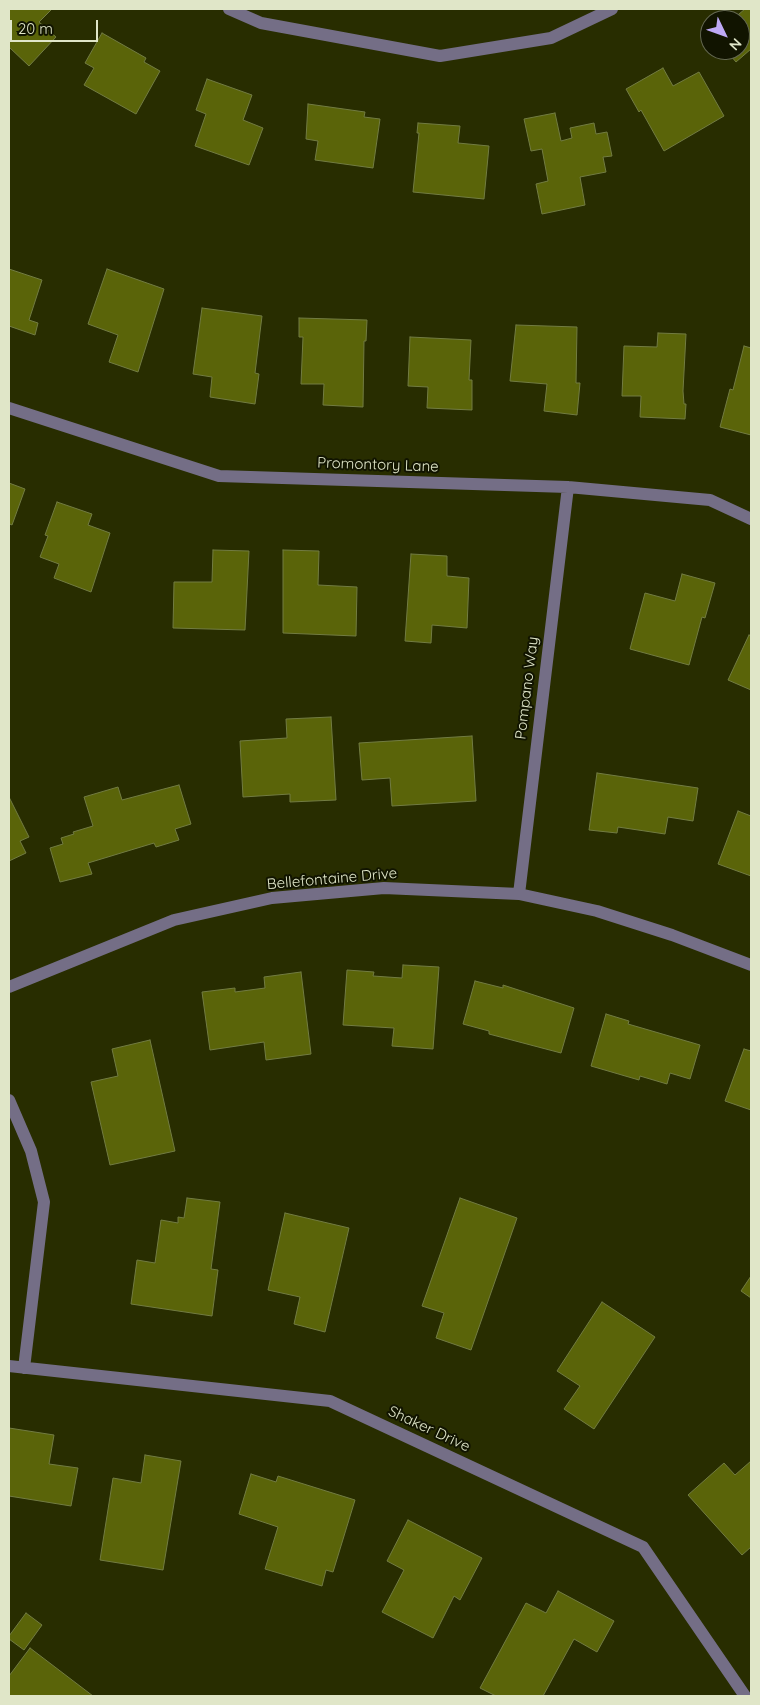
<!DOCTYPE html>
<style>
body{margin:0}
#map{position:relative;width:760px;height:1705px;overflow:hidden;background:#282d00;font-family:Quicksand,sans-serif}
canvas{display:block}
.frame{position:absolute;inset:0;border:10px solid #e0e6c8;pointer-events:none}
.north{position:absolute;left:700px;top:10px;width:50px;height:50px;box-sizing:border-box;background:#111400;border:1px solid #646850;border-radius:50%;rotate:132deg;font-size:14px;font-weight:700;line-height:20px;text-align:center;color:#e0e6c8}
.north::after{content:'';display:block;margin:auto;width:18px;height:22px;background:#bea9f5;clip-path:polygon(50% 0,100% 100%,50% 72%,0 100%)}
.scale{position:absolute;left:10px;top:20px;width:88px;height:22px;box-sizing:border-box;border:2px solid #e0e6c8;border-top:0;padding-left:6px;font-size:15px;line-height:18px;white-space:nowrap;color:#e0e6c8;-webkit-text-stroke:4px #111400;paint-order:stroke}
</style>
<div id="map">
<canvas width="760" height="1705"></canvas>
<div class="frame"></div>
<div class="north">N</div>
<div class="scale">20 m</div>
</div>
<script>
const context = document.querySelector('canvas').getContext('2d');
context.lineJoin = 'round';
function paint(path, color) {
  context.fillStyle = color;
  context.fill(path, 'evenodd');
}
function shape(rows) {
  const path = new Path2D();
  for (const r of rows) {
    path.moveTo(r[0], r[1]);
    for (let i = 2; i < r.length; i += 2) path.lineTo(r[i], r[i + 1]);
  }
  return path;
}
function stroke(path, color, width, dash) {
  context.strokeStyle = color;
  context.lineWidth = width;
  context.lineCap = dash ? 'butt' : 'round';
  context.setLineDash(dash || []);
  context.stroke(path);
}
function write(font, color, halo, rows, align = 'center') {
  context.font = font + ' Quicksand,sans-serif';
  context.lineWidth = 4;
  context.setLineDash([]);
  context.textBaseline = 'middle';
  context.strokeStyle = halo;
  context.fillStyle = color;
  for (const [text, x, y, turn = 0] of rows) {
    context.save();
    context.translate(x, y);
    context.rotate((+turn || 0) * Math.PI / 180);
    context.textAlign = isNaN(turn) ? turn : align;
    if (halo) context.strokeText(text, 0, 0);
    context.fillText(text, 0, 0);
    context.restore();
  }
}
const building = shape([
 [9,9,52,9,39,22,56,37,29,66,9,47,9,9],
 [745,9,751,9,751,49,736,62,726,50,740,50,740,20,732,20,745,9],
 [102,33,146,58,144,62,160,71,136,114,84,85,94,68,85,63,102,33],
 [663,68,673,86,699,72,724,116,664,151,641,110,639,112,626,89,663,68],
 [207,79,252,95,243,120,263,128,249,165,195,146,206,114,196,110,207,79],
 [308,104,365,112,364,117,380,119,373,168,315,160,318,141,306,139,308,104],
 [555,113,561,141,572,138,570,128,594,123,596,134,607,132,612,156,603,157,606,172,580,177,585,205,542,214,536,184,548,181,542,149,531,151,524,119,555,113],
 [418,123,460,126,458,143,489,146,484,199,413,192,419,133,417,133,418,123],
 [9,269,42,280,29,320,38,323,35,335,9,326,9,269],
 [107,269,164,289,138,372,109,362,118,335,88,324,107,269],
 [202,308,262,316,255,373,259,374,255,404,210,397,212,377,193,374,202,308],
 [299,318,367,320,366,341,364,341,363,407,323,405,324,384,301,384,303,337,299,337,299,318],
 [516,325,577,327,576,383,580,383,577,415,544,411,547,384,510,381,516,325],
 [658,333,686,334,683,391,684,404,686,404,685,419,640,417,641,396,622,396,624,346,657,347,658,333],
 [410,337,471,340,469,380,472,380,472,410,427,408,428,387,408,386,410,337],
 [744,346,751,348,751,435,720,427,730,389,733,390,744,346],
 [9,483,25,489,12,525,10,524,9,527,9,483],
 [57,502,92,514,88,525,110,533,91,592,54,578,59,564,40,557,48,536,45,535,57,502],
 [213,550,249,551,245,630,173,628,174,582,212,582,213,550],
 [283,550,319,551,318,585,357,587,356,636,283,633,283,550],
 [411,554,447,556,447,576,469,578,467,628,432,625,431,643,405,641,411,554],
 [682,574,715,583,705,618,702,617,689,665,630,649,645,593,675,601,682,574],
 [749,635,751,636,751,690,728,680,749,635],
 [331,717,336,800,290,802,290,794,243,797,240,741,287,738,286,719,331,717],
 [472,736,476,801,392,806,390,778,362,780,359,743,472,736],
 [597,773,698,788,693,821,668,817,665,834,618,827,617,833,589,830,597,773],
 [179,785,191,824,175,829,179,840,156,847,154,843,88,863,92,874,60,882,50,848,63,844,61,838,74,834,73,832,93,826,84,797,118,787,122,800,179,785],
 [9,797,29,837,20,841,26,853,9,861,9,797],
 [738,811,751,816,751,876,718,864,738,811],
 [403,965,439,967,433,1049,392,1046,394,1028,343,1025,347,970,374,972,373,976,402,978,403,965],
 [301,972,311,1054,266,1060,264,1042,210,1050,202,992,235,988,235,992,265,988,264,977,301,972],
 [475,981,503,988,503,985,574,1008,561,1053,489,1034,489,1031,463,1024,475,981],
 [606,1014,629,1021,628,1024,700,1045,690,1079,670,1073,667,1084,640,1076,639,1080,591,1066,606,1014],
 [150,1040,175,1151,110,1165,91,1082,118,1076,112,1049,150,1040],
 [744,1049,751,1051,751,1110,725,1101,744,1049],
 [187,1198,220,1202,211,1269,218,1270,212,1316,131,1304,137,1260,155,1263,161,1220,178,1223,178,1217,184,1218,187,1198],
 [460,1198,517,1218,471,1350,436,1338,444,1313,422,1306,460,1198],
 [285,1213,349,1228,325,1332,294,1324,300,1297,268,1290,285,1213],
 [751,1276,751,1298,741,1291,751,1276],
 [602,1302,655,1337,594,1429,564,1409,580,1386,557,1371,602,1302],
 [9,1428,54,1435,49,1464,78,1468,71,1506,9,1496,9,1428],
 [145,1455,181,1461,163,1570,100,1560,113,1478,141,1483,145,1455],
 [751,1461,751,1547,742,1555,688,1495,724,1463,735,1475,751,1461],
 [251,1474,276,1482,278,1476,355,1500,333,1572,326,1570,322,1586,265,1569,278,1527,239,1514,251,1474],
 [408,1520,482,1558,460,1600,454,1596,433,1638,382,1612,404,1570,387,1561,408,1520],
 [558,1591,614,1621,597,1652,574,1639,543,1696,496,1696,480,1688,526,1603,546,1613,558,1591],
 [26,1613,42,1625,24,1650,9,1639,9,1636,26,1613],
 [30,1648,93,1696,9,1696,9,1676,30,1648]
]);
paint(building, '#5a6409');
stroke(building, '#727c42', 1);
stroke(shape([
 [229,9,261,23,440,56,551,38,612,9],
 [9,408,219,476,568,487,710,500,751,519],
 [519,894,568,487],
 [9,987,174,920,272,898,384,888,519,894,597,911,672,935,751,965],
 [9,1100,31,1151,44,1202,24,1368],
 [9,1366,330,1401,643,1547,745,1696]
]), '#746e86', 12);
write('15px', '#e0e6c8', '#111400', [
 ["Promontory Lane",378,465,2],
 ["Pompano Way",527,688,-83],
 ["Bellefontaine Drive",332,879,-5],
 ["Shaker Drive",429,1429,25]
]);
</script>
